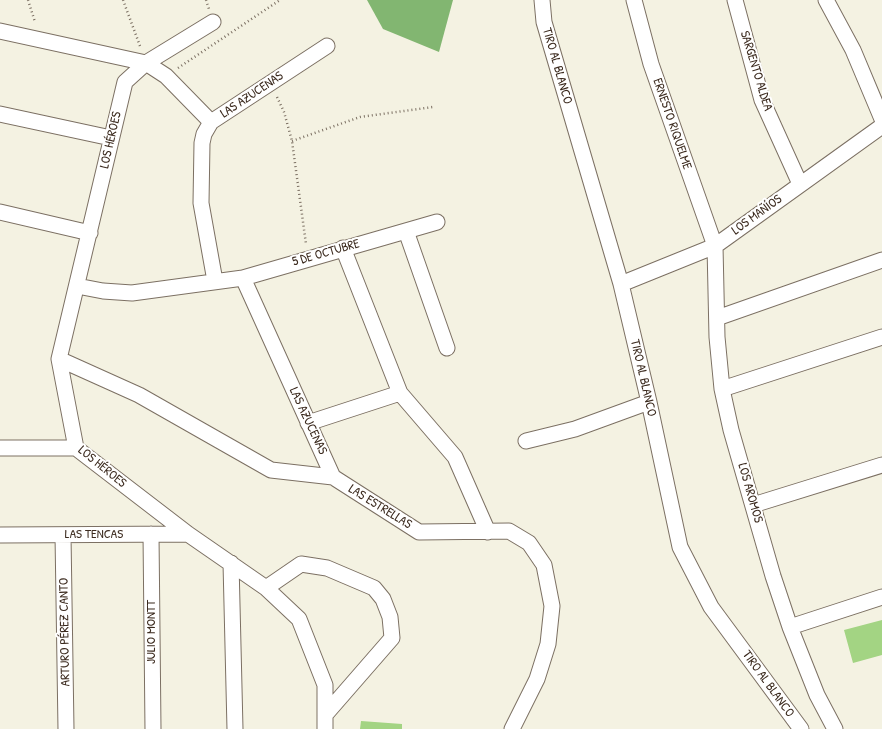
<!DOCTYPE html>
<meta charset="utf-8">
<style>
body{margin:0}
canvas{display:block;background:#f4f2e2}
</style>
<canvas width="882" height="729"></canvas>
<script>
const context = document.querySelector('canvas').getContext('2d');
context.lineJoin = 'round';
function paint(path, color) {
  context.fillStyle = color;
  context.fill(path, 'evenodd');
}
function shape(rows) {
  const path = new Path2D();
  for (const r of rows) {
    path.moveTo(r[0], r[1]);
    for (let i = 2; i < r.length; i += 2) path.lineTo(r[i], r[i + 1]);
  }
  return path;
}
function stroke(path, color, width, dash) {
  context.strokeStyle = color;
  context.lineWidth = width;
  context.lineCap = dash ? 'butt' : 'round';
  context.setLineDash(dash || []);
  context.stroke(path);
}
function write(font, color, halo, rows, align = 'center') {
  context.font = font + ' "Patrick Hand",sans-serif';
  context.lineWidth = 4;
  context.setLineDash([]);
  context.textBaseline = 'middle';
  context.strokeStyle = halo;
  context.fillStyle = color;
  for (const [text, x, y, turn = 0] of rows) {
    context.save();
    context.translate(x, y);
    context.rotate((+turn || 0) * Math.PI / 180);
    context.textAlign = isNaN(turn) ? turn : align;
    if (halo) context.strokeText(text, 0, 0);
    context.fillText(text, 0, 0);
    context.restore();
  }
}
paint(shape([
 [882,620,882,655,853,663,844,630],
 [361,721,402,724,402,729,360,729]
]), '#a3d483');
paint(shape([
 [367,0,453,0,439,52,383,29]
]), '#82b671');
const street = shape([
 [542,0,544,22,621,284,649,402,680,547,711,607,801,729],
 [634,0,651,64,715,246,717,337,722,389,731,430,773,576,790,627,817,695,835,729],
 [735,0,762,100,800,184],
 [826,0,853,50,882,119],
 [213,22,146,63,125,82,59,359,76,448,188,534,266,588,299,619,325,685,325,729],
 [0,31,146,63,166,76,211,122],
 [0,114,111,138],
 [0,212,90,233],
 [406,231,447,348],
 [343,248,400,393,455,457,488,532],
 [243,278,333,477],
 [215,281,201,203,202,143,204,134,211,122,327,46],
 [621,284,715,246,882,126],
 [77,286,103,291,132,293,243,278,437,222],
 [717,318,882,260],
 [59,359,139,395,271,470,333,477,419,532,509,531,529,543,544,565,552,606,548,644,537,679,512,729],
 [722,389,882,337],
 [308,423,400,393],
 [526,441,575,429,649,402],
 [0,448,76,448],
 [753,505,882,465],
 [151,534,153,729],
 [0,535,188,534],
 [63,535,66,729],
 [231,563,235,729],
 [266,588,301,564,327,568,374,588,383,599,390,617,392,638,325,715],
 [790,627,882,597]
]);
stroke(street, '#7c7063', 17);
stroke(shape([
 [28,0,35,22],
 [123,0,140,46],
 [206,0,209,9],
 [178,68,280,0],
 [277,97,284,112,292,141,306,244],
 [292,141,360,117,433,107]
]), '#7c7063', 2.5, [1, 3]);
stroke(street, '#fff', 15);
write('13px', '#3b2a1e', '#fff', [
 ["TIRO AL BLANCO",557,66,74],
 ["SARGENTO ALDEA",756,71,73],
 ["LAS AZUCENAS",252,95,-34],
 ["ERNESTO RIQUELME",672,124,71],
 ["LOS HÉROES",111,140,-77],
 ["LOS MAÑÍOS",757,215,-36],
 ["5 DE OCTUBRE",326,253,-16],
 ["TIRO AL BLANCO",643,378,77],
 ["LAS AZUCENAS",308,421,65],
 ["LOS HÉROES",102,467,39],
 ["LOS AROMOS",750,493,74],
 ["LAS ESTRELLAS",380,507,32],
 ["LAS TENCAS",94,535],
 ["ARTURO PÉREZ CANTO",65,632,-91],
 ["JULIO MONTT",152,632,-90],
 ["TIRO AL BLANCO",768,684,54]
]);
</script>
